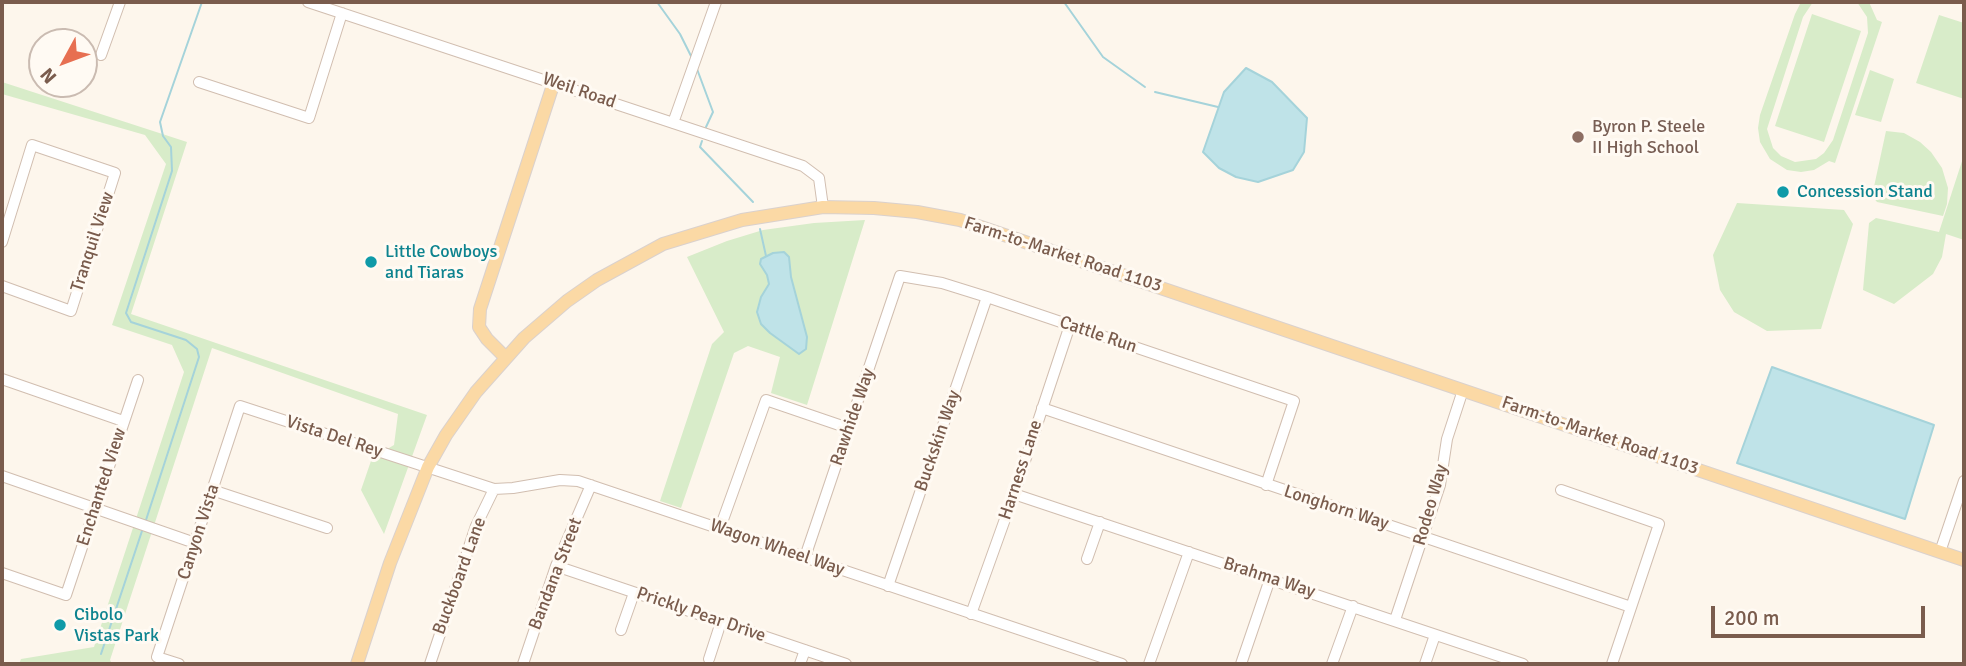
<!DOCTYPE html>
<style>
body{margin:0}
#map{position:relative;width:1966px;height:666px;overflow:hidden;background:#fdf6ec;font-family:Signika,sans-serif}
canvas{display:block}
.frame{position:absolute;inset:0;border:4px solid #7a5c4d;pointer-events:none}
.north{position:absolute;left:28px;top:28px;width:70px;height:70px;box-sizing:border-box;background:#fffaf3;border:2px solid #cabbb1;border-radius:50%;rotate:229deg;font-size:19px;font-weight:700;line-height:28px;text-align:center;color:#7a5c4d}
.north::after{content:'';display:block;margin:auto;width:24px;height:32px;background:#e76f51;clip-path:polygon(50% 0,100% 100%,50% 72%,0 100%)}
.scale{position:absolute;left:1711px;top:606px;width:214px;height:32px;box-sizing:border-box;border:4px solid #7a5c4d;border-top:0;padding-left:9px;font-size:21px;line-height:24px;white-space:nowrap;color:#7a5c4d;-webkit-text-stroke:5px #fffaf3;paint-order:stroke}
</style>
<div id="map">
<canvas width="1966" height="666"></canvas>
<div class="frame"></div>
<div class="north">N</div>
<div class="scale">200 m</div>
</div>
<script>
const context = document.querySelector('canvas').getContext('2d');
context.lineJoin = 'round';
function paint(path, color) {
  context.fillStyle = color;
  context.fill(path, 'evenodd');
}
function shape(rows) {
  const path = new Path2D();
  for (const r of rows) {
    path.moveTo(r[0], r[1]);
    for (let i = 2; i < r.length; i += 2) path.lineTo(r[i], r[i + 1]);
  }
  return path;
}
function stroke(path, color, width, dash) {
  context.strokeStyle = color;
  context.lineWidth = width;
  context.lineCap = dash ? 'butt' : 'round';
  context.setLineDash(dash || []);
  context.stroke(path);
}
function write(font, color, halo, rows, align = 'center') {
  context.font = font + ' Signika,sans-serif';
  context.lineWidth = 6;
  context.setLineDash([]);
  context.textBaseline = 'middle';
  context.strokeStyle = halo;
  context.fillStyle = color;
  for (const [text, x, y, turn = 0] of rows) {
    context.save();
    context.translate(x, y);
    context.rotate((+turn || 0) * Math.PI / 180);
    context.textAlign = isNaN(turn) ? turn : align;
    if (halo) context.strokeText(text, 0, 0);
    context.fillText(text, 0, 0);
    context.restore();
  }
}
paint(shape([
 [1801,2,1813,2,1803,17,1767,129,1773,148,1781,156,1795,162,1816,159,1824,153,1833,140,1868,33,1867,17,1857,2,1869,2,1877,20,1882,22,1835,163,1829,161,1814,170,1801,172,1787,170,1770,159,1760,142,1758,128,1760,115,1795,14],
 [1812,14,1861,31,1824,142,1775,126],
 [1939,15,1964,23,1964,99,1916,83],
 [1870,70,1894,79,1881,122,1855,115],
 [2,82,187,142,131,314,427,415,384,534,361,490,372,458,394,445,398,414,212,348,110,660,112,664,19,664,21,659,94,647,184,372,172,345,112,325,166,164,145,135,2,94],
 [1886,131,1904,133,1920,142,1931,152,1942,168,1948,188,1947,204,1943,216,1877,202,1872,196],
 [1964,155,1964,240,1946,234,1942,257,1933,274,1894,304,1863,290,1869,223,1876,218,1939,232],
 [1737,203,1844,210,1853,224,1821,329,1767,331,1734,312,1720,290,1713,255],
 [865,220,807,405,771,393,780,357,748,346,734,353,681,508,660,501,712,344,724,332,687,257,727,241,763,230,814,223]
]), '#d8ecc9');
const water = shape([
 [1246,68,1272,82,1307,118,1304,152,1293,170,1258,182,1236,177,1219,168,1203,152,1224,92,1246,68],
 [784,252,789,257,791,277,807,337,806,349,799,354,770,333,761,324,757,312,761,297,769,284,767,275,760,264,761,259,773,253,784,252],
 [1772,367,1934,425,1905,519,1737,463,1772,367]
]);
paint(water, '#bfe3e8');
stroke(water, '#a5d3da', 2);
stroke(shape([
 [657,2,680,34,692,58],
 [1064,2,1103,57,1145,87],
 [697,69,713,112,706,127],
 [1155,92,1218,107],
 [702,141,700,147,753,202],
 [760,229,766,256],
 [146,520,199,357,197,349,186,340,131,322,126,313,172,171,171,147,163,136,160,122,202,2],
 [101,654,142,531]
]), '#a5d3da', 2);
const minor = shape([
 [308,2,803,166,819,178,823,207],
 [101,55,120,2],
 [199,82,309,118,342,13],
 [673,123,716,2],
 [2,242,32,145,115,173,71,311,2,286],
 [2,379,123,421],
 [1042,408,1631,607],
 [2,476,195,543],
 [212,490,327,528],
 [1561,490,1659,524,1612,664],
 [1014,494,1523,664],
 [720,528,766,400,848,428],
 [1940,552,1964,481],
 [805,557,900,276,942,283,987,297,1294,401,1266,485],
 [1087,559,1100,522],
 [556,566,846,664],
 [2,573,66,595,138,380],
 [888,586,987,297],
 [971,614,1014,494,1070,325],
 [1395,620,1440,485,1447,439,1463,390],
 [621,630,634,593],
 [709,659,721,622],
 [179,664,157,657,240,406,494,489,513,488,560,480,578,481,1122,664],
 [430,664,476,526,494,489],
 [523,664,556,566,591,485],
 [800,664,805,650],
 [1149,664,1189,552],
 [1241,664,1270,579],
 [1332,664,1353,606],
 [1425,664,1435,635]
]);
const major = shape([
 [505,357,487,339,479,327,480,309,554,82],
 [357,664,390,563,428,467,446,435,476,392,524,338,567,301,597,280,663,244,742,220,823,207,874,208,917,212,960,220,1964,560]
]);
stroke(minor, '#d1beb0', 12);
stroke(major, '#dad1cd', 14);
stroke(minor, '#fff', 10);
stroke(major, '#fbd9a5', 12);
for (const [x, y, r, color] of [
 [1578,137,7,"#8d6e63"],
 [1783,192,7,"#0f9aa8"],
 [371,262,7,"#0f9aa8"],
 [60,625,7,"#0f9aa8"]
]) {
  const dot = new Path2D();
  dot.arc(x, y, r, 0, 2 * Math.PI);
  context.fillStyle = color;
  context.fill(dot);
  stroke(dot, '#fffaf3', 2.5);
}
write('18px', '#7a5c4d', '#fffaf3', [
 ["Weil Road",579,91,19],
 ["Tranquil View",93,242,-72],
 ["Farm-to-Market Road 1103",1063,255,18],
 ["Cattle Run",1098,335,19],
 ["Rawhide Way",853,417,-71],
 ["Farm-to-Market Road 1103",1600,436,19],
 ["Vista Del Rey",334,437,18],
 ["Buckskin Way",938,441,-71],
 ["Harness Lane",1021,470,-72],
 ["Enchanted View",102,487,-72],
 ["Rodeo Way",1431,505,-74],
 ["Longhorn Way",1336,508,18],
 ["Canyon Vista",199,532,-72],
 ["Wagon Wheel Way",777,548,19],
 ["Bandana Street",556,574,-69],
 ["Buckboard Lane",460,576,-70],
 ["Brahma Way",1269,578,18],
 ["Prickly Pear Drive",701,615,19]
]);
write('18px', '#785e54', '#fffaf3', [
 ["Byron P. Steele",1592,127],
 ["II High School",1592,148]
], 'left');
write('18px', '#0d838f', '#fffaf3', [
 ["Concession Stand",1797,192],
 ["Little Cowboys",385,252],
 ["and Tiaras",385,273],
 ["Cibolo",74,615],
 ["Vistas Park",74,636]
], 'left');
</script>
